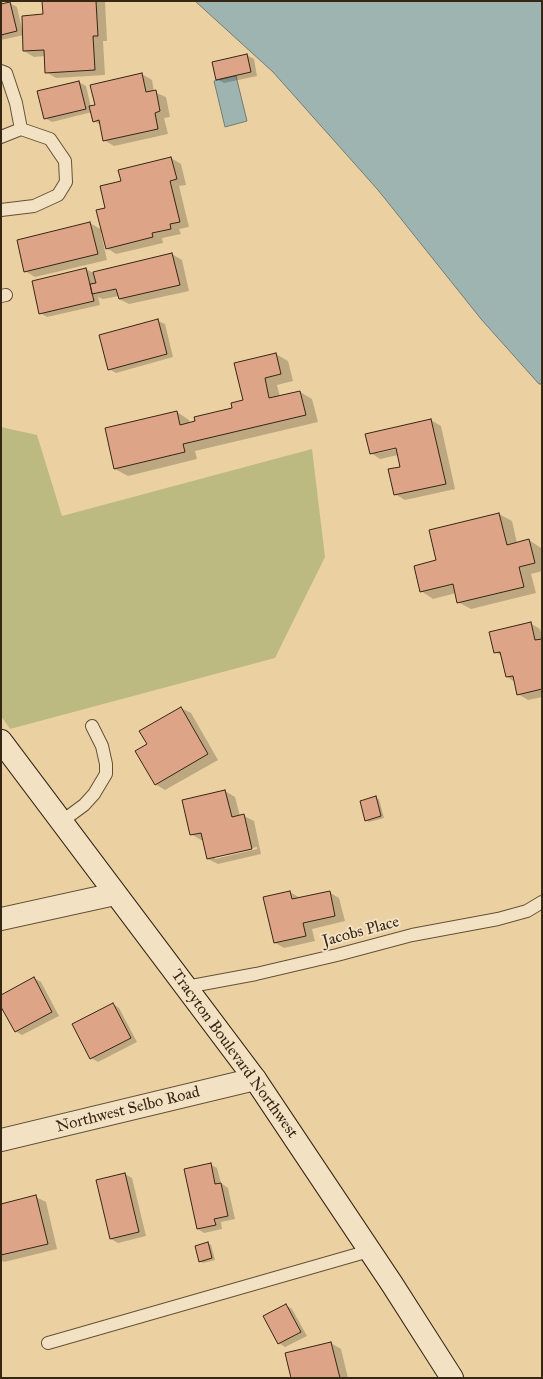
<!DOCTYPE html>
<style>
body{margin:0}
#map{position:relative;width:543px;height:1379px;overflow:hidden;background:#ebd1a2;font-family:"IM FELL Great Primer",serif}
canvas{display:block}
.frame{position:absolute;inset:0;border:2px solid #362614;pointer-events:none}
</style>
<div id="map">
<canvas width="543" height="1379"></canvas>
<div class="frame"></div>
</div>
<script>
const context = document.querySelector('canvas').getContext('2d');
context.lineJoin = 'round';
function paint(path, color) {
  context.fillStyle = color;
  context.fill(path, 'evenodd');
}
function shape(rows) {
  const path = new Path2D();
  for (const r of rows) {
    path.moveTo(r[0], r[1]);
    for (let i = 2; i < r.length; i += 2) path.lineTo(r[i], r[i + 1]);
  }
  return path;
}
function stroke(path, color, width, dash) {
  context.strokeStyle = color;
  context.lineWidth = width;
  context.lineCap = dash ? 'butt' : 'round';
  context.setLineDash(dash || []);
  context.stroke(path);
}
function write(font, color, halo, rows, align = 'center') {
  context.font = font + ' "IM FELL Great Primer",serif';
  context.lineWidth = 4;
  context.setLineDash([]);
  context.textBaseline = 'middle';
  context.strokeStyle = halo;
  context.fillStyle = color;
  for (const [text, x, y, turn = 0] of rows) {
    context.save();
    context.translate(x, y);
    context.rotate((+turn || 0) * Math.PI / 180);
    context.textAlign = isNaN(turn) ? turn : align;
    if (halo) context.strokeText(text, 0, 0);
    context.fillText(text, 0, 0);
    context.restore();
  }
}
paint(shape([
 [1,427,37,435,62,516,312,449,325,557,275,658,10,729,1,716]
]), '#bdba81');
const water = shape([
 [195,1,542,1,542,384,539,384,481,319,378,190,273,72,195,1],
 [236,76,247,121,225,127,214,81,236,76]
]);
paint(water, '#9eb4b1');
stroke(water, '#747b72', 1);
paint(shape([
 [43,1,105,1,107,41,103,41,105,75,56,78,46,72,45,56,34,57,24,51,24,35,1,40,1,5,10,3,17,7,22,29,44,15],
 [247,55,254,59,257,76,224,83,217,79],
 [142,74,152,80,154,92,166,97,170,117,164,118,168,134,114,146,104,140,101,125,94,121,92,112,52,122,45,118,79,82,86,86,91,107,96,106],
 [171,158,181,164,186,185,179,186,189,227,179,229,181,234,162,238,163,243,116,254,107,248,103,232,101,233,107,260,35,277,25,271,90,223,102,230,106,209,122,182],
 [172,254,182,260,189,291,129,304,119,299,119,296,103,299,98,297,100,305,47,317,40,313,86,269,95,274],
 [158,321,165,324,173,357,116,373,109,369],
 [276,354,288,361,293,381,277,385,280,397,300,392,312,399,318,422,195,451,197,459,128,476,115,469,177,412,189,420,190,423,233,409,244,401],
 [431,420,441,426,455,489,405,500,395,494,401,467,398,455,380,459,371,453,366,434],
 [400,446,401,448,378,453,378,451],
 [499,514,512,521,517,543,529,540,541,548,542,571,531,574,536,593,471,609,458,602,456,593,433,599,421,591,438,561,430,531],
 [530,623,540,629,542,636,542,697,528,700,518,694,515,682,507,677,502,656,495,652],
 [181,708,191,713,218,760,165,790,155,784,148,744],
 [225,791,235,797,240,816,244,816,254,821,261,854,218,864,208,859,203,840,201,840,191,834,183,801],
 [257,847,257,849,215,859,215,856],
 [376,798,379,799,384,818,369,822,366,820],
 [290,892,300,898,329,892,339,898,345,921,312,929,315,941,284,948,274,942],
 [34,978,41,982,59,1016,22,1035,15,1031,1,1005,1,996],
 [113,1004,119,1008,137,1042,98,1062,91,1058,73,1024],
 [210,1164,217,1168,221,1183,228,1188,235,1219,221,1222,222,1229,204,1233,198,1229],
 [125,1174,132,1178,146,1236,118,1243,111,1239],
 [36,1197,46,1202,57,1249,4,1262,1,1260,1,1205],
 [208,1243,211,1245,215,1260,203,1263,200,1261],
 [286,1305,292,1309,307,1336,285,1347,279,1343],
 [331,1343,341,1349,348,1378,292,1378]
]), '#0003');
const building = shape([
 [42,1,96,1,98,36,93,36,95,70,45,73,44,50,23,51,22,16,43,14,42,1],
 [10,2,17,31,1,35,1,4,10,2],
 [247,54,251,72,216,80,212,62,247,54],
 [142,73,146,92,156,90,160,111,155,113,158,129,103,141,99,120,93,122,89,106,95,105,90,85,142,73],
 [79,81,86,109,44,119,37,91,79,81],
 [171,157,177,179,170,181,180,222,170,224,171,229,152,233,153,237,106,249,96,210,105,208,100,186,121,181,118,170,171,157],
 [90,222,98,254,24,272,17,240,90,222],
 [172,253,180,285,119,299,116,289,92,294,90,284,96,283,93,272,172,253],
 [86,268,94,301,39,314,32,281,86,268],
 [158,319,167,354,108,370,99,335,158,319],
 [276,353,281,374,265,378,269,398,300,391,306,415,183,444,185,452,114,469,105,428,177,411,180,425,195,421,194,417,232,408,231,403,243,400,234,363,276,353],
 [431,419,446,484,394,495,388,469,400,467,396,448,370,454,365,434,431,419],
 [499,513,507,545,529,539,535,563,519,567,524,587,457,603,453,584,420,592,414,566,436,560,429,530,499,513],
 [531,622,535,640,542,639,542,689,517,695,513,676,506,677,500,652,494,653,489,632,531,622],
 [181,707,208,754,155,785,135,751,147,744,139,731,181,707],
 [225,790,232,817,244,814,252,849,207,859,201,833,190,835,182,800,225,790],
 [376,796,381,816,365,821,360,801,376,796],
 [290,891,292,899,330,891,335,916,303,923,306,936,274,943,263,897,290,891],
 [34,977,52,1012,15,1032,1,1007,1,995,34,977],
 [113,1003,131,1038,90,1059,72,1024,113,1003],
 [211,1163,215,1184,221,1183,228,1216,214,1219,216,1225,197,1229,184,1169,211,1163],
 [125,1173,139,1232,110,1239,96,1180,125,1173],
 [36,1195,48,1244,1,1255,1,1204,36,1195],
 [208,1242,212,1258,199,1262,195,1246,208,1242],
 [286,1304,301,1332,278,1344,263,1316,286,1304],
 [331,1342,340,1378,291,1378,285,1353,331,1342]
]);
paint(building, '#dda488');
stroke(building, '#362614', 1);
const service = shape([
 [1,71,6,73,16,103,21,129],
 [1,137,21,129,50,139,65,161,66,182,58,195,34,206,1,210],
 [1,296,6,295],
 [61,822,84,805,94,794,106,774,106,764,102,746,92,726],
 [186,987,256,974,337,955,412,935,498,919,527,911,542,902],
 [48,1343,369,1251]
]);
const minor = shape([
 [1,919,115,894],
 [1,1140,255,1079]
]);
const secondary = shape([
 [1,741,255,1079,392,1284,452,1378]
]);
stroke(service, '#635138', 14);
stroke(minor, '#635138', 24);
stroke(secondary, '#362614', 24);
stroke(service, '#f2e1c3', 12);
stroke(minor, '#f2e1c3', 22);
stroke(secondary, '#f2e1c3', 22);
write('16px', '#362614', '#f2e1c3', [
 ["Jacobs Place",361,932,-15],
 ["Tracyton Boulevard Northwest",234,1054,54],
 ["Northwest Selbo Road",128,1110,-14]
]);
</script>
